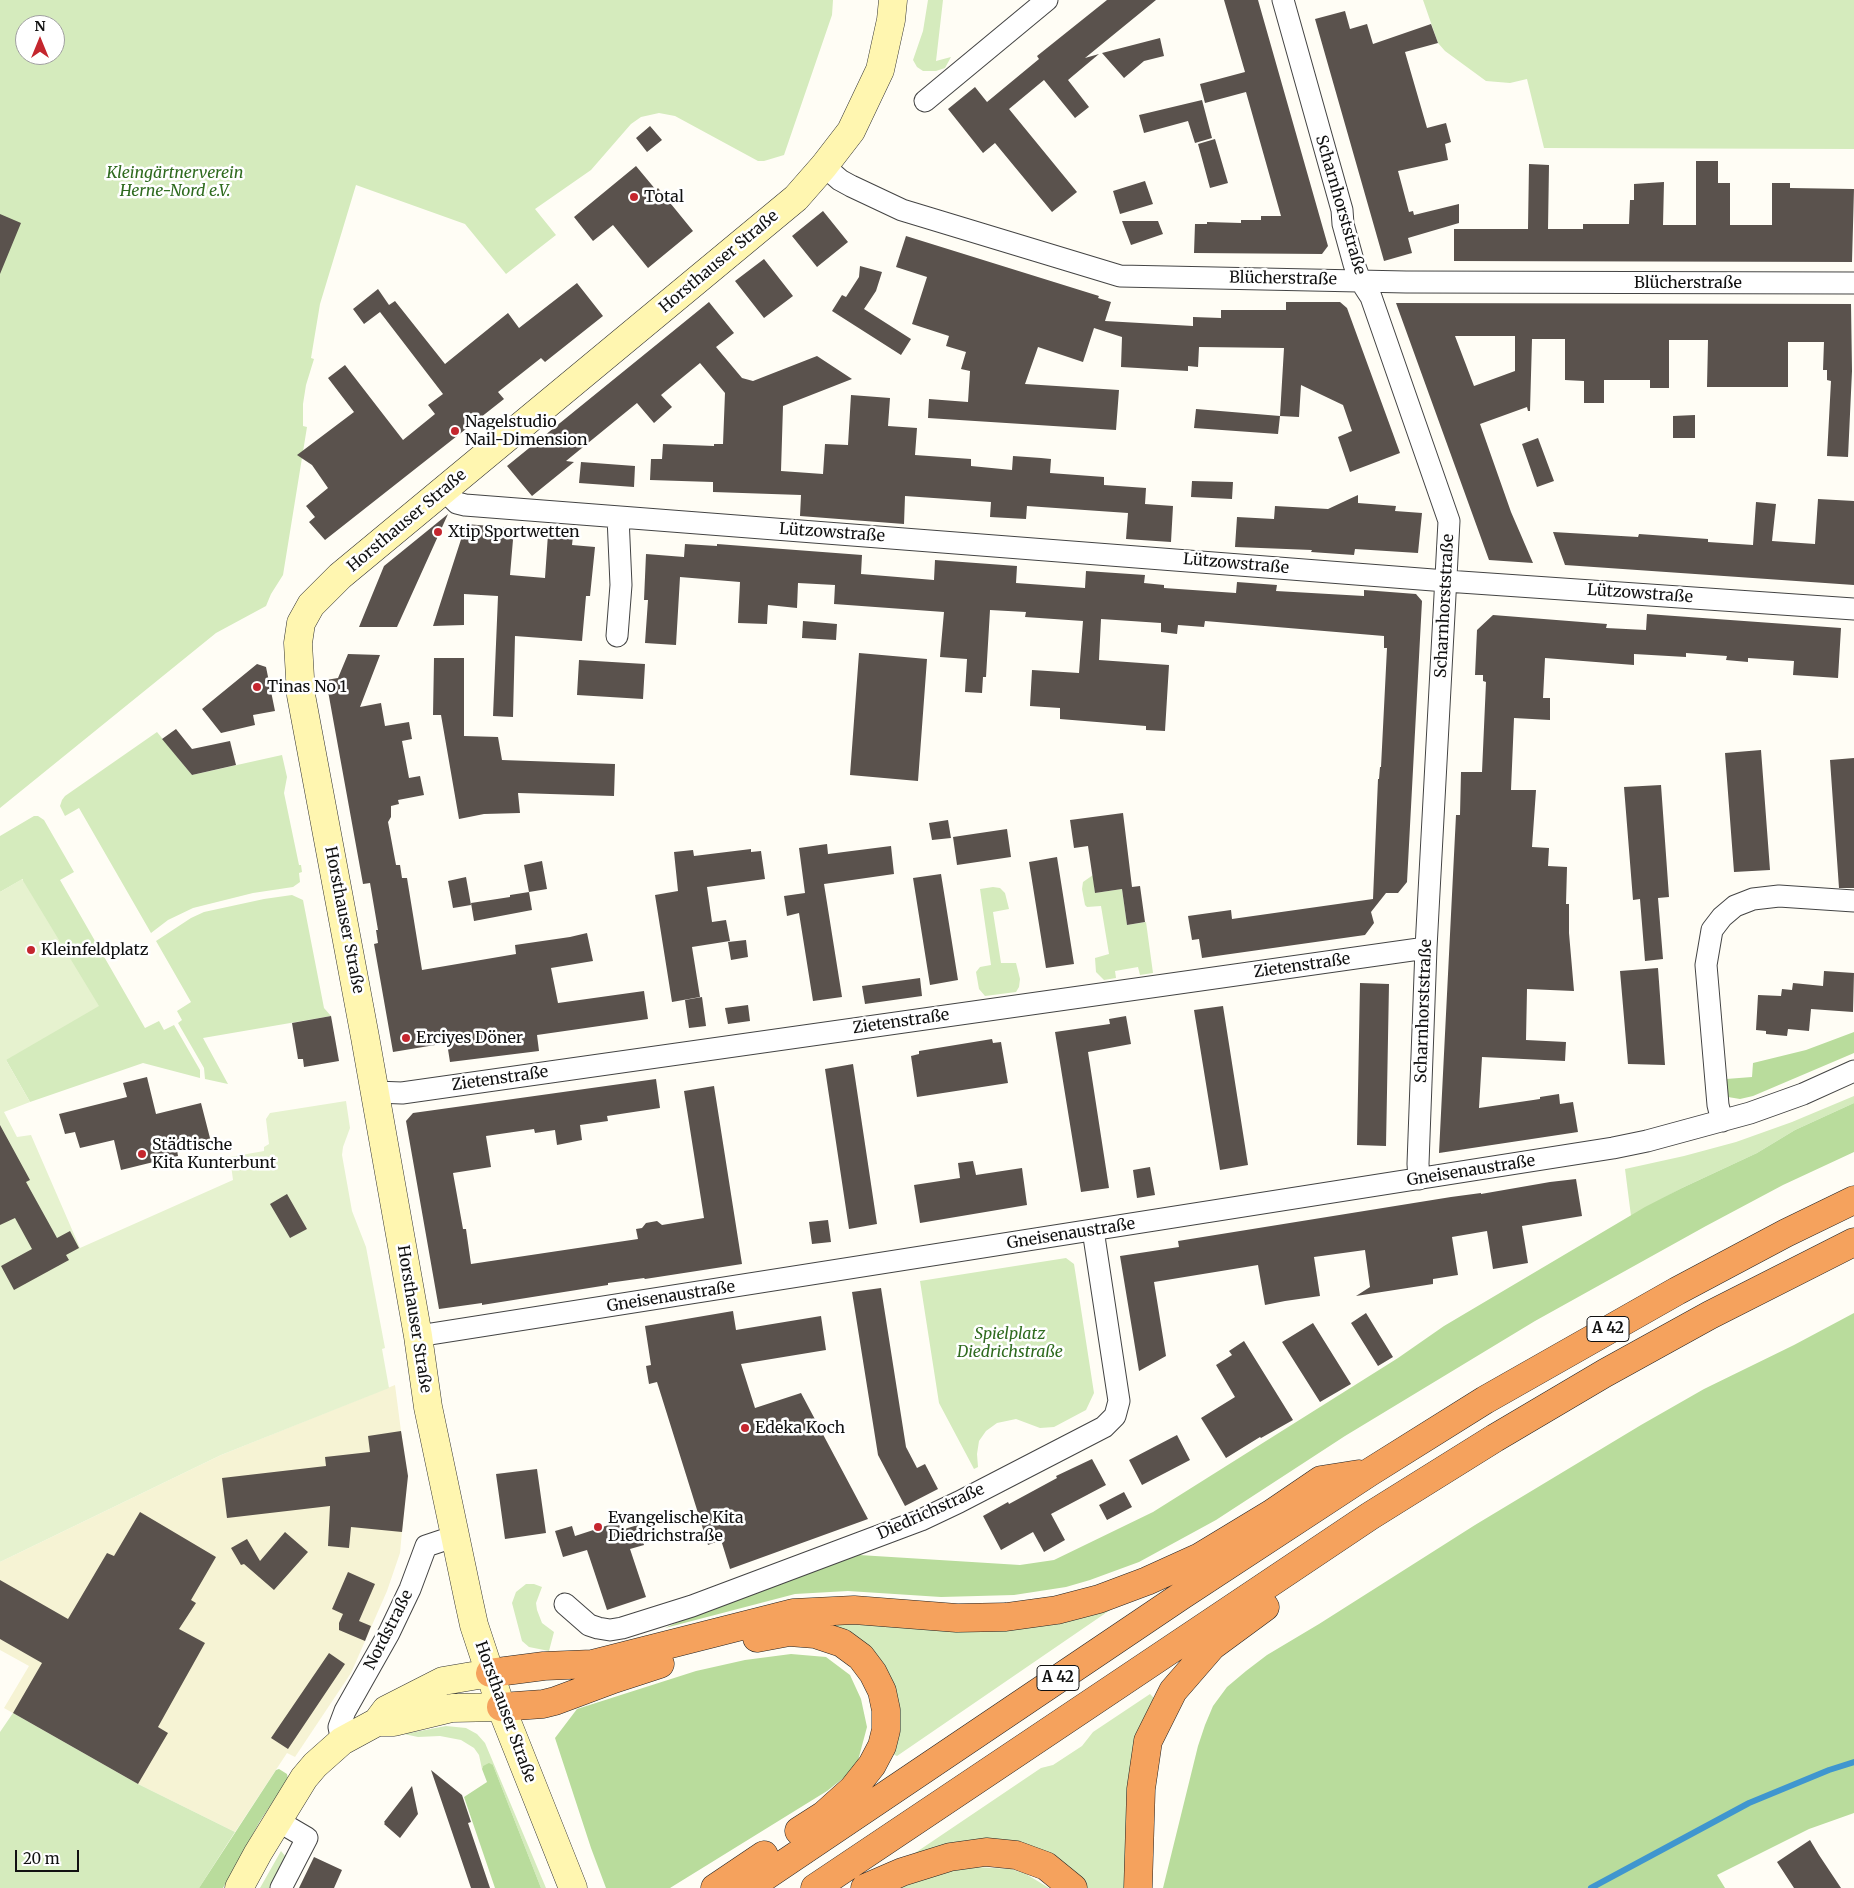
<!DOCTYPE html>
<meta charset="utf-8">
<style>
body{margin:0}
#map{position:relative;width:1854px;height:1888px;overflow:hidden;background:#fffdf5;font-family:Merriweather,serif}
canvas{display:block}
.north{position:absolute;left:15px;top:15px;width:50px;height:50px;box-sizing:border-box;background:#fff;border:1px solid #a0a0a0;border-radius:50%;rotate:0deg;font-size:14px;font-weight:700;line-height:20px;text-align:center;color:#111}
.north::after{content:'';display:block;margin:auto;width:18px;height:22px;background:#c4262e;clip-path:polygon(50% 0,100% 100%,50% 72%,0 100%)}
.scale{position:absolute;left:15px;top:1850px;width:64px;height:22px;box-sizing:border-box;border:2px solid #111;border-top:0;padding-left:6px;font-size:15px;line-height:18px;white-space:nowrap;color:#111;-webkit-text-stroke:4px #fff;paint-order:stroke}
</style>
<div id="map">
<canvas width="1854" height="1888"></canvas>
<div class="north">N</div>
<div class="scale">20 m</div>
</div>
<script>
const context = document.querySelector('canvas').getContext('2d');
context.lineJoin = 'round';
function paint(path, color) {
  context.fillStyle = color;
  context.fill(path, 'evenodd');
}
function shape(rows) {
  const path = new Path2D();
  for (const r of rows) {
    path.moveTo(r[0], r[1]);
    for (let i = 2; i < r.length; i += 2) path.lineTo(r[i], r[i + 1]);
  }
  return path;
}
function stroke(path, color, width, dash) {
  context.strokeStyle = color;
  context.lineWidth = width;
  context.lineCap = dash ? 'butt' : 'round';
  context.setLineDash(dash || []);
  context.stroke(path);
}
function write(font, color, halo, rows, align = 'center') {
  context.font = font + ' Merriweather,serif';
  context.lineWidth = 5;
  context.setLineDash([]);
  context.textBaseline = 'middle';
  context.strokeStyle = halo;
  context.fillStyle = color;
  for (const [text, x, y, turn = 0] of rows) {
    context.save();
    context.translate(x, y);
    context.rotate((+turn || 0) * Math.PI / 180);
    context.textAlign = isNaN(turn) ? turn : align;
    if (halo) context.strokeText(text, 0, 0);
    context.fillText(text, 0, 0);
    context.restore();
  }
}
paint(shape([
 [395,1385,407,1477,400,1553,387,1591,351,1673,295,1757,287,1753,235,1832,138,1784,4,1708,29,1666,0,1650,0,1562,221,1455]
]), '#f6f3d4');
paint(shape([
 [0,0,833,0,832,15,784,155,764,161,758,161,675,116,659,113,641,117,631,124,591,170,535,209,556,235,506,274,465,224,356,185,320,304,311,358,314,359,306,385,303,404,303,426,307,427,283,575,271,594,266,606,216,633,0,808],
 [25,25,55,25,55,55,25,55],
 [928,0,943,0,936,61,951,57,945,68,936,71,923,71,917,67,913,60,923,31],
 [1423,0,1854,0,1854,149,1544,148,1527,79,1510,83,1486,81,1445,51,1438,43],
 [157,732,192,775,282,755,287,777,284,793,299,865,301,865,302,872,299,873,300,882,293,887,253,893,193,908,168,920,151,933,79,808,65,816,60,806,62,800,65,796],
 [34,816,38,816,44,820,74,872,60,880,145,1028,159,1021,164,1030,174,1025,200,1070,200,1078,143,1063,30,1102,6,1060,23,879,0,892,0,836],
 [1093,875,1095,893,1122,889,1127,925,1146,922,1153,973,1140,975,1138,967,1115,971,1116,978,1104,980,1096,972,1095,958,1109,954,1101,906,1087,907,1085,905,1082,889,1083,882],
 [993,887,1000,888,1005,893,1009,909,993,912,1001,963,1016,963,1020,979,1019,987,1016,992,985,996,979,989,976,972,980,967,991,965,980,889],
 [292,895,303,900,324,1008,331,1016,203,1038,228,1084,205,1079,204,1068,178,1023,182,1020,177,1011,191,1002,156,941,191,918,204,912,264,899],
 [1854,1096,1854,1103,1795,1130,1757,1153,1682,1188,1631,1216,1625,1169,1684,1156,1736,1142,1792,1122],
 [1066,1258,1074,1264,1094,1393,1086,1410,1054,1427,1040,1428,1016,1419,997,1423,986,1431,979,1441,977,1454,978,1467,974,1469,939,1403,920,1281],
 [526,1584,534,1584,542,1587,536,1603,537,1610,542,1623,554,1632,549,1651,529,1647,522,1641,512,1603,516,1592],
 [1113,1608,897,1756,890,1753,895,1717,813,1623],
 [1150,1694,1157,1701,1133,1888,1081,1888,1061,1868,918,1857,915,1853,1041,1768,1053,1765,1082,1746,1093,1732],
 [13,1713,138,1784,235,1832,199,1888,0,1888,0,1732],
 [446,1726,466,1728,477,1734,485,1743,546,1888,541,1888,493,1765,483,1766,482,1769,479,1755,474,1748,461,1740,440,1736,418,1737,404,1734],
 [281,1851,286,1857,275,1888,260,1888],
 [975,1867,1011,1869,1026,1874,1049,1888,900,1888,940,1873]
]), '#d5ebbd');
paint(shape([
 [1854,1032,1854,1053,1753,1096,1740,1099,1728,1097,1726,1079,1752,1077,1753,1063,1806,1050],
 [1854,1103,1854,1152,1783,1185,1706,1226,1535,1321,1345,1436,1216,1520,1139,1562,1090,1580,1066,1587,1014,1595,941,1597,848,1591,795,1594,665,1628,704,1610,859,1555,1020,1565,1054,1560,1153,1512,1398,1358,1444,1326,1645,1207,1682,1188,1757,1153,1795,1130],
 [1854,1313,1854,1813,1809,1829,1717,1875,1725,1888,1163,1888,1198,1746,1205,1725,1213,1706,1227,1687,1246,1671,1267,1655,1319,1624,1475,1525,1641,1425,1704,1389,1794,1345],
 [791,1654,826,1657,850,1675,861,1699,867,1727,856,1768,827,1791,670,1888,606,1888,591,1848,555,1738,577,1709,696,1671,745,1660],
 [489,1763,493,1765,541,1888,495,1888,464,1797,487,1782,482,1769,483,1766],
 [279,1769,287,1774,288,1779,260,1821,223,1888,199,1888,276,1770]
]), '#b9dc9c');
paint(shape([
 [22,879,99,1006,6,1060,30,1102,4,1112,17,1137,31,1135,80,1248,233,1180,230,1157,264,1151,264,1147,269,1144,266,1119,270,1113,346,1101,350,1128,343,1147,342,1155,352,1211,366,1247,385,1348,382,1349,389,1388,221,1455,0,1562,0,892]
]), '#e6f2cf');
stroke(shape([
 [1591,1888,1749,1803,1829,1770,1854,1762]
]), '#3f96cf', 6);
paint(shape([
 [1107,0,1156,0,1085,58,1099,54,1068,80,1089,107,1075,118,1044,80,1009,109,1077,192,1052,212,995,143,983,153,948,109,975,87,987,102,1039,59,1037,56],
 [1224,0,1258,0,1328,246,1322,254,1194,253,1195,224,1207,224,1207,222,1241,223,1241,220,1261,220,1261,216,1281,216,1246,92,1205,103,1200,84,1245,72],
 [1345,11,1350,29,1367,24,1373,44,1431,24,1438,43,1405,52,1427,128,1446,123,1451,142,1445,144,1448,160,1398,171,1409,212,1413,211,1414,215,1459,204,1459,223,1408,238,1412,253,1384,261,1315,19],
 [1160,38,1164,56,1144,61,1124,78,1102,53],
 [1202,100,1212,138,1195,143,1188,121,1144,133,1139,115],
 [650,126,662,140,647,152,636,138],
 [1215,139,1228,183,1210,188,1198,144],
 [1696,161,1718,161,1718,183,1730,183,1730,225,1772,225,1772,183,1790,183,1790,188,1854,189,1852,262,1454,261,1454,229,1528,229,1529,164,1549,165,1548,229,1583,229,1583,224,1629,224,1630,200,1634,200,1634,184,1664,182,1663,225,1696,225],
 [636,166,656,190,658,188,693,231,648,268,613,225,593,241,574,217],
 [1145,181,1153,204,1120,214,1113,191],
 [823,211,848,242,817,267,792,236],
 [0,214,21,223,0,274],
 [1122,221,1158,221,1163,234,1131,245],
 [906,236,1099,296,1098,298,1111,302,1105,321,1193,326,1193,317,1221,318,1221,310,1286,310,1286,302,1340,302,1347,308,1400,453,1350,472,1338,437,1352,431,1343,405,1301,385,1299,417,1280,416,1284,348,1199,347,1198,367,1188,366,1188,371,1121,367,1122,337,1094,328,1083,362,1038,347,1025,384,1119,390,1116,430,928,418,929,399,968,402,970,371,961,369,966,352,946,346,949,336,912,324,927,277,896,267],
 [764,259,793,296,764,318,735,281],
 [860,266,882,272,876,291,864,309,911,339,901,355,832,311,842,295,846,297,859,277],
 [577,283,603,316,545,362,541,358,498,392,504,399,325,540,309,522,315,517,306,506,328,488,312,465,297,455,354,412,328,378,345,365,403,440,435,414,428,405,443,394,380,312,364,324,353,309,378,289,389,305,395,301,445,364,508,313,519,328],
 [709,302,734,333,716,347,742,378,753,381,817,356,852,379,783,406,781,471,823,474,825,444,848,445,851,395,890,398,888,426,917,428,915,455,971,459,971,466,1012,470,1013,456,1041,458,1051,459,1050,473,1104,477,1104,485,1146,488,1145,504,1173,506,1171,542,1126,539,1128,513,1027,506,1026,519,990,517,991,502,905,496,904,524,800,516,801,495,713,492,713,482,650,480,651,459,662,459,663,444,714,446,714,444,723,444,725,393,700,363,661,395,672,407,654,423,637,403,566,461,574,462,532,496,507,466],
 [1396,303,1851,304,1852,371,1848,457,1827,456,1831,381,1827,380,1827,370,1823,370,1824,342,1788,342,1788,387,1707,387,1708,340,1669,340,1669,388,1650,388,1650,380,1604,380,1604,403,1584,403,1584,381,1565,380,1565,339,1532,339,1530,411,1528,411,1526,403,1527,407,1480,424,1511,512,1533,563,1489,560],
 [1455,336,1515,336,1515,371,1474,386],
 [1196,409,1280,416,1278,434,1194,428],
 [1695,415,1695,438,1673,438,1673,416],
 [1538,438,1554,481,1537,487,1522,444],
 [581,462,635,466,634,487,579,483],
 [1192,481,1233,482,1232,499,1191,497],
 [1358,495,1358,503,1396,506,1395,511,1422,513,1418,553,1355,549,1354,555,1311,552,1312,550,1235,547,1237,517,1274,519,1275,506,1328,509],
 [1818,499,1854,501,1854,585,1565,565,1553,532,1638,537,1639,534,1708,539,1708,542,1753,545,1756,502,1776,504,1772,541,1815,544],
 [448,514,397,627,359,627,384,566],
 [466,524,514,528,510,575,545,578,548,534,573,536,572,545,595,547,590,596,586,596,582,641,515,636,513,717,493,716,498,596,464,594,464,625,433,626],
 [685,544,717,546,717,544,862,555,861,574,934,580,935,560,1017,566,1016,583,1085,588,1086,571,1145,575,1144,583,1164,585,1164,588,1236,593,1237,582,1277,585,1276,591,1364,596,1364,590,1416,594,1422,601,1407,882,1398,893,1386,893,1371,912,1374,923,1365,935,1202,958,1199,939,1192,940,1188,916,1231,910,1232,919,1373,899,1378,779,1379,779,1380,767,1381,767,1387,648,1384,648,1384,636,1205,621,1204,627,1178,625,1177,634,1161,632,1161,623,1101,619,1099,660,1169,665,1165,731,1146,730,1146,726,1060,719,1060,708,1030,706,1032,670,1079,673,1083,621,1025,617,1026,612,990,610,986,677,983,677,982,693,965,692,967,659,940,657,944,612,834,604,835,585,798,583,797,608,768,605,767,624,738,623,740,582,680,577,676,645,645,643,648,600,644,600,646,554,684,557],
 [1647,614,1841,628,1838,678,1793,675,1794,661,1748,658,1748,662,1726,660,1727,656,1686,653,1686,657,1634,654,1634,665,1545,658,1543,698,1550,698,1550,720,1514,718,1511,790,1536,790,1532,847,1549,848,1548,866,1567,867,1566,904,1569,904,1569,933,1574,991,1527,989,1526,1040,1566,1042,1565,1061,1482,1057,1479,1108,1540,1099,1540,1097,1559,1094,1560,1104,1573,1102,1578,1132,1439,1153,1456,815,1460,815,1461,772,1482,772,1486,682,1483,681,1483,675,1475,675,1477,630,1493,615,1607,624,1606,628,1646,630],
 [803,621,837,624,836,640,802,638],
 [859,653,927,659,918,781,850,775],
 [348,654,380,655,360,707,381,703,385,726,409,722,412,739,402,741,409,778,420,776,424,795,398,800,399,804,391,806,391,817,388,822,396,865,400,865,402,878,407,878,422,970,516,954,515,945,570,937,587,933,593,961,551,968,558,1003,644,991,648,1019,537,1035,539,1051,450,1062,447,1043,393,1052,374,944,378,943,376,930,378,930,370,883,363,884,326,680,338,678],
 [434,658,464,658,464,736,498,737,502,760,615,764,614,796,518,793,520,813,484,814,459,819,441,715,433,715],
 [579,660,645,664,643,699,577,695],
 [257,664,266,667,275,711,253,715,255,725,221,733,202,709],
 [176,729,192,749,230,741,236,765,192,775,162,739],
 [1761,750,1770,870,1734,872,1725,753],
 [1854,758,1854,888,1839,888,1830,760],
 [1661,785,1669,897,1658,898,1663,959,1645,961,1640,899,1633,900,1624,787],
 [1123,813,1132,887,1140,886,1145,922,1127,925,1122,889,1095,893,1088,846,1074,848,1070,820],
 [948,820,951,838,932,840,929,823],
 [1007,829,1011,857,957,865,953,837],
 [827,844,828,854,891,846,894,874,824,884,842,997,813,1001,799,913,787,916,784,896,805,893,799,848],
 [751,849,751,852,761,851,765,879,707,887,712,922,726,920,730,941,692,947,700,997,672,1002,655,895,678,891,674,852,693,850,694,856],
 [1057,857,1074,964,1046,968,1029,862],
 [542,861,547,889,529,892,524,865],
 [941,874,958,980,930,985,913,878],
 [466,877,471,905,453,908,448,881],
 [529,892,532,910,474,921,471,903,510,897,510,895],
 [746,940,748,957,731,960,728,942],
 [1658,968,1665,1065,1628,1064,1620,971],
 [1824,971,1854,973,1853,1012,1811,1009,1809,1031,1788,1029,1787,1036,1766,1034,1766,1031,1756,1030,1758,995,1781,996,1782,989,1792,990,1793,983,1823,986],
 [920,978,922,996,865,1004,862,986],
 [1360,983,1389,984,1386,1146,1357,1145],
 [702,997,706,1026,689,1028,685,1000],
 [748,1005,750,1021,728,1024,725,1008],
 [1223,1006,1248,1165,1220,1170,1194,1010],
 [331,1016,339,1061,304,1067,303,1059,298,1059,292,1023],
 [1126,1016,1131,1044,1088,1052,1109,1188,1081,1192,1055,1032,1110,1024,1109,1019],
 [992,1039,993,1043,1001,1042,1008,1083,917,1097,911,1056,919,1054,919,1051],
 [853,1064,877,1224,849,1229,825,1069],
 [147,1077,156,1114,201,1103,211,1142,177,1150,178,1156,121,1170,114,1140,80,1148,75,1132,65,1134,59,1114,127,1097,123,1083],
 [656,1079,660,1108,607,1116,608,1121,580,1125,582,1140,557,1145,555,1130,535,1133,534,1129,486,1136,491,1167,453,1173,463,1229,466,1229,471,1264,638,1239,636,1229,642,1228,646,1223,657,1221,662,1225,704,1218,684,1091,714,1086,742,1264,645,1279,644,1278,608,1283,608,1285,482,1305,482,1303,439,1309,406,1121,413,1113],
 [0,1125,30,1180,26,1182,57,1238,70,1231,79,1248,66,1255,69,1260,14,1290,1,1266,32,1249,15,1218,0,1225],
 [973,1161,976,1175,1022,1168,1027,1205,920,1223,914,1185,960,1178,958,1163],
 [1150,1167,1155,1195,1137,1198,1133,1170],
 [1576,1179,1582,1216,1522,1226,1528,1263,1493,1269,1487,1231,1452,1237,1458,1275,1433,1279,1433,1284,1356,1296,1370,1287,1365,1250,1314,1257,1320,1296,1285,1301,1265,1305,1258,1265,1154,1282,1166,1356,1139,1371,1120,1256,1179,1247,1178,1241,1451,1197,1481,1193,1481,1194,1550,1182],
 [287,1194,307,1229,290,1238,270,1204],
 [828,1220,831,1242,812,1244,809,1222],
 [881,1288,906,1447,917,1468,925,1464,938,1489,905,1506,878,1455,852,1292],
 [733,1311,736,1330,821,1316,826,1350,741,1364,755,1408,801,1393,868,1519,730,1569,721,1540,708,1545,657,1382,649,1384,646,1366,651,1365,645,1326],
 [1366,1313,1393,1357,1378,1366,1351,1323],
 [1313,1323,1351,1384,1320,1402,1282,1342],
 [1244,1341,1293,1420,1261,1438,1260,1437,1226,1458,1201,1418,1235,1397,1216,1365,1232,1355,1229,1351],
 [401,1431,408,1476,402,1532,351,1527,349,1548,328,1546,330,1506,227,1518,222,1478,326,1466,325,1457,370,1452,368,1436],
 [1177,1435,1190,1460,1142,1485,1129,1460],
 [1092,1459,1106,1485,1051,1514,1065,1540,1044,1552,1033,1532,1001,1550,983,1516,1008,1502,1009,1504,1057,1478,1056,1476],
 [537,1469,546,1533,505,1539,496,1474],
 [1124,1492,1132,1507,1107,1520,1099,1505],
 [140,1512,216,1557,191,1600,196,1603,179,1629,205,1643,158,1727,168,1733,138,1784,13,1713,42,1663,0,1639,0,1580,68,1619,107,1553,114,1556],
 [618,1522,621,1530,638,1525,644,1545,630,1549,646,1597,607,1610,587,1550,563,1557,555,1531,572,1526,575,1536],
 [285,1532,308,1552,274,1590,244,1564,241,1565,231,1548,247,1539,260,1561],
 [348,1572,375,1584,359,1621,371,1626,365,1641,339,1630,339,1623,343,1614,332,1609],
 [329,1653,345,1664,288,1749,271,1738],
 [431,1770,462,1795,471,1822,468,1823,490,1888,471,1888],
 [412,1786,418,1814,400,1838,384,1824,385,1823,384,1822],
 [1810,1840,1819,1855,1841,1888,1794,1888,1777,1862],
 [314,1857,342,1870,334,1888,299,1888]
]), '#5a524d');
const street = shape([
 [1283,0,1342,210,1343,224,1354,264,1360,280,1371,297,1449,521,1426,948,1418,1164,1419,1179],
 [925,101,1047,0],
 [824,166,840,180,851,186,902,210,1120,276,1406,282,1854,283],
 [444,490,457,503,465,505,1446,581,1854,609],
 [617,636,621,585,618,517],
 [375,1092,402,1093,1426,948],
 [1722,1121,1718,1105,1706,965,1712,930,1722,917,1735,906,1753,899,1779,896,1854,901],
 [418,1336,1613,1148,1647,1141,1750,1113,1803,1094,1854,1071],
 [565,1604,589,1625,598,1628,610,1630,622,1628,692,1606,921,1520,959,1502,1104,1427,1115,1416,1119,1401,1093,1230],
 [342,1741,339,1727,345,1711,389,1633,410,1589,426,1546,456,1536],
 [278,1821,307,1838,281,1888]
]);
const secondary = shape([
 [379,1722,394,1722,452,1708,501,1707],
 [239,1888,258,1853,304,1778,315,1765,342,1741,377,1722,386,1710,443,1681,490,1673],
 [573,1888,501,1707,474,1625,469,1602,428,1407,418,1336,365,1037,301,695,298,643,301,623,311,605,340,576,796,198,824,166,851,131,880,70,891,20,893,0]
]);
const highway = shape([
 [757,1638,789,1632,815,1634,842,1643,861,1657,873,1673,882,1691,886,1710,886,1730,882,1746,872,1765,853,1789,824,1815,799,1831],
 [490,1673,544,1666,592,1664,793,1613,854,1610,957,1618,1006,1617,1057,1610,1099,1599,1147,1581,1200,1557,1271,1514,1321,1480,1359,1474],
 [501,1707,543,1704,555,1701,614,1679,660,1664],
 [715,1888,764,1855],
 [748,1888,1181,1596,1370,1472,1485,1400,1677,1291,1786,1233,1854,1200],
 [815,1888,1370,1516,1495,1438,1605,1373,1710,1315,1854,1242],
 [865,1888,902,1872,950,1857,986,1852,1016,1855,1046,1866,1073,1888],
 [1138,1888,1141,1789,1148,1741,1173,1691,1212,1646,1265,1607]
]);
stroke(street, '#444', 23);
stroke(secondary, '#333', 29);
stroke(highway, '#222', 29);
stroke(street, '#fff', 21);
stroke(secondary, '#fff6b0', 28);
stroke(highway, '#f5a25d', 28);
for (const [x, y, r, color] of [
 [634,197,5,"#c4262e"],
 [455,431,5,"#c4262e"],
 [438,532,5,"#c4262e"],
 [257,687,5,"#c4262e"],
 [31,950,5,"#c4262e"],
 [406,1038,5,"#c4262e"],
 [142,1154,5,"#c4262e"],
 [745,1428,5,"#c4262e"],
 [598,1527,5,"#c4262e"]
]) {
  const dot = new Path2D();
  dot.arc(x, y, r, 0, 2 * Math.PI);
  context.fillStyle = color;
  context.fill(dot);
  stroke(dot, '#fff', 2);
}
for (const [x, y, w] of [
 [1608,1329,42],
 [1058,1678,42]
]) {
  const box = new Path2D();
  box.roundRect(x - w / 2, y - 12.5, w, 25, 4);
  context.fillStyle = '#fff';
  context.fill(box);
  stroke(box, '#111', 1);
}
write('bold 15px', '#111', null, [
 ["A 42",1608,1329],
 ["A 42",1058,1678]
]);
write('italic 16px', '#2f6b1f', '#fff', [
 ["Kleingärtnerverein",175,173],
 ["Herne-Nord e.V.",175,191],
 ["Spielplatz",1010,1334],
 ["Diedrichstraße",1010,1352]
]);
write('16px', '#111', '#fff', [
 ["Total",644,197],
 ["Nagelstudio",465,422],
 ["Nail-Dimension",465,440],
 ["Xtip Sportwetten",448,532],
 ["Tinas No 1",267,687],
 ["Kleinfeldplatz",41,950],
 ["Erciyes Döner",416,1038],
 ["Städtische",152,1145],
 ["Kita Kunterbunt",152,1163],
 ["Edeka Koch",755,1428],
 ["Evangelische Kita",608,1518],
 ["Diedrichstraße",608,1536]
], 'left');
write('16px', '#111', '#fff', [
 ["Scharnhorststraße",1340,205,74],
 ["Horsthauser Straße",719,262,-40],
 ["Blücherstraße",1283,279,1],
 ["Blücherstraße",1688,283],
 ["Horsthauser Straße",407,521,-40],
 ["Lützowstraße",832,533,4],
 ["Lützowstraße",1236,564,5],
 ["Lützowstraße",1640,594,4],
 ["Scharnhorststraße",1445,606,-87],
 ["Horsthauser Straße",344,920,79],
 ["Zietenstraße",1302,966,-8],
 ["Scharnhorststraße",1424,1011,-88],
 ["Zietenstraße",901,1022,-8],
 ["Zietenstraße",500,1079,-8],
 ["Gneisenaustraße",1471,1171,-9],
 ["Gneisenaustraße",1071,1234,-9],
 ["Gneisenaustraße",671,1297,-9],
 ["Horsthauser Straße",414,1319,81],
 ["Diedrichstraße",931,1512,-24],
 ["Nordstraße",389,1630,-63],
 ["Horsthauser Straße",505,1712,70]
]);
</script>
